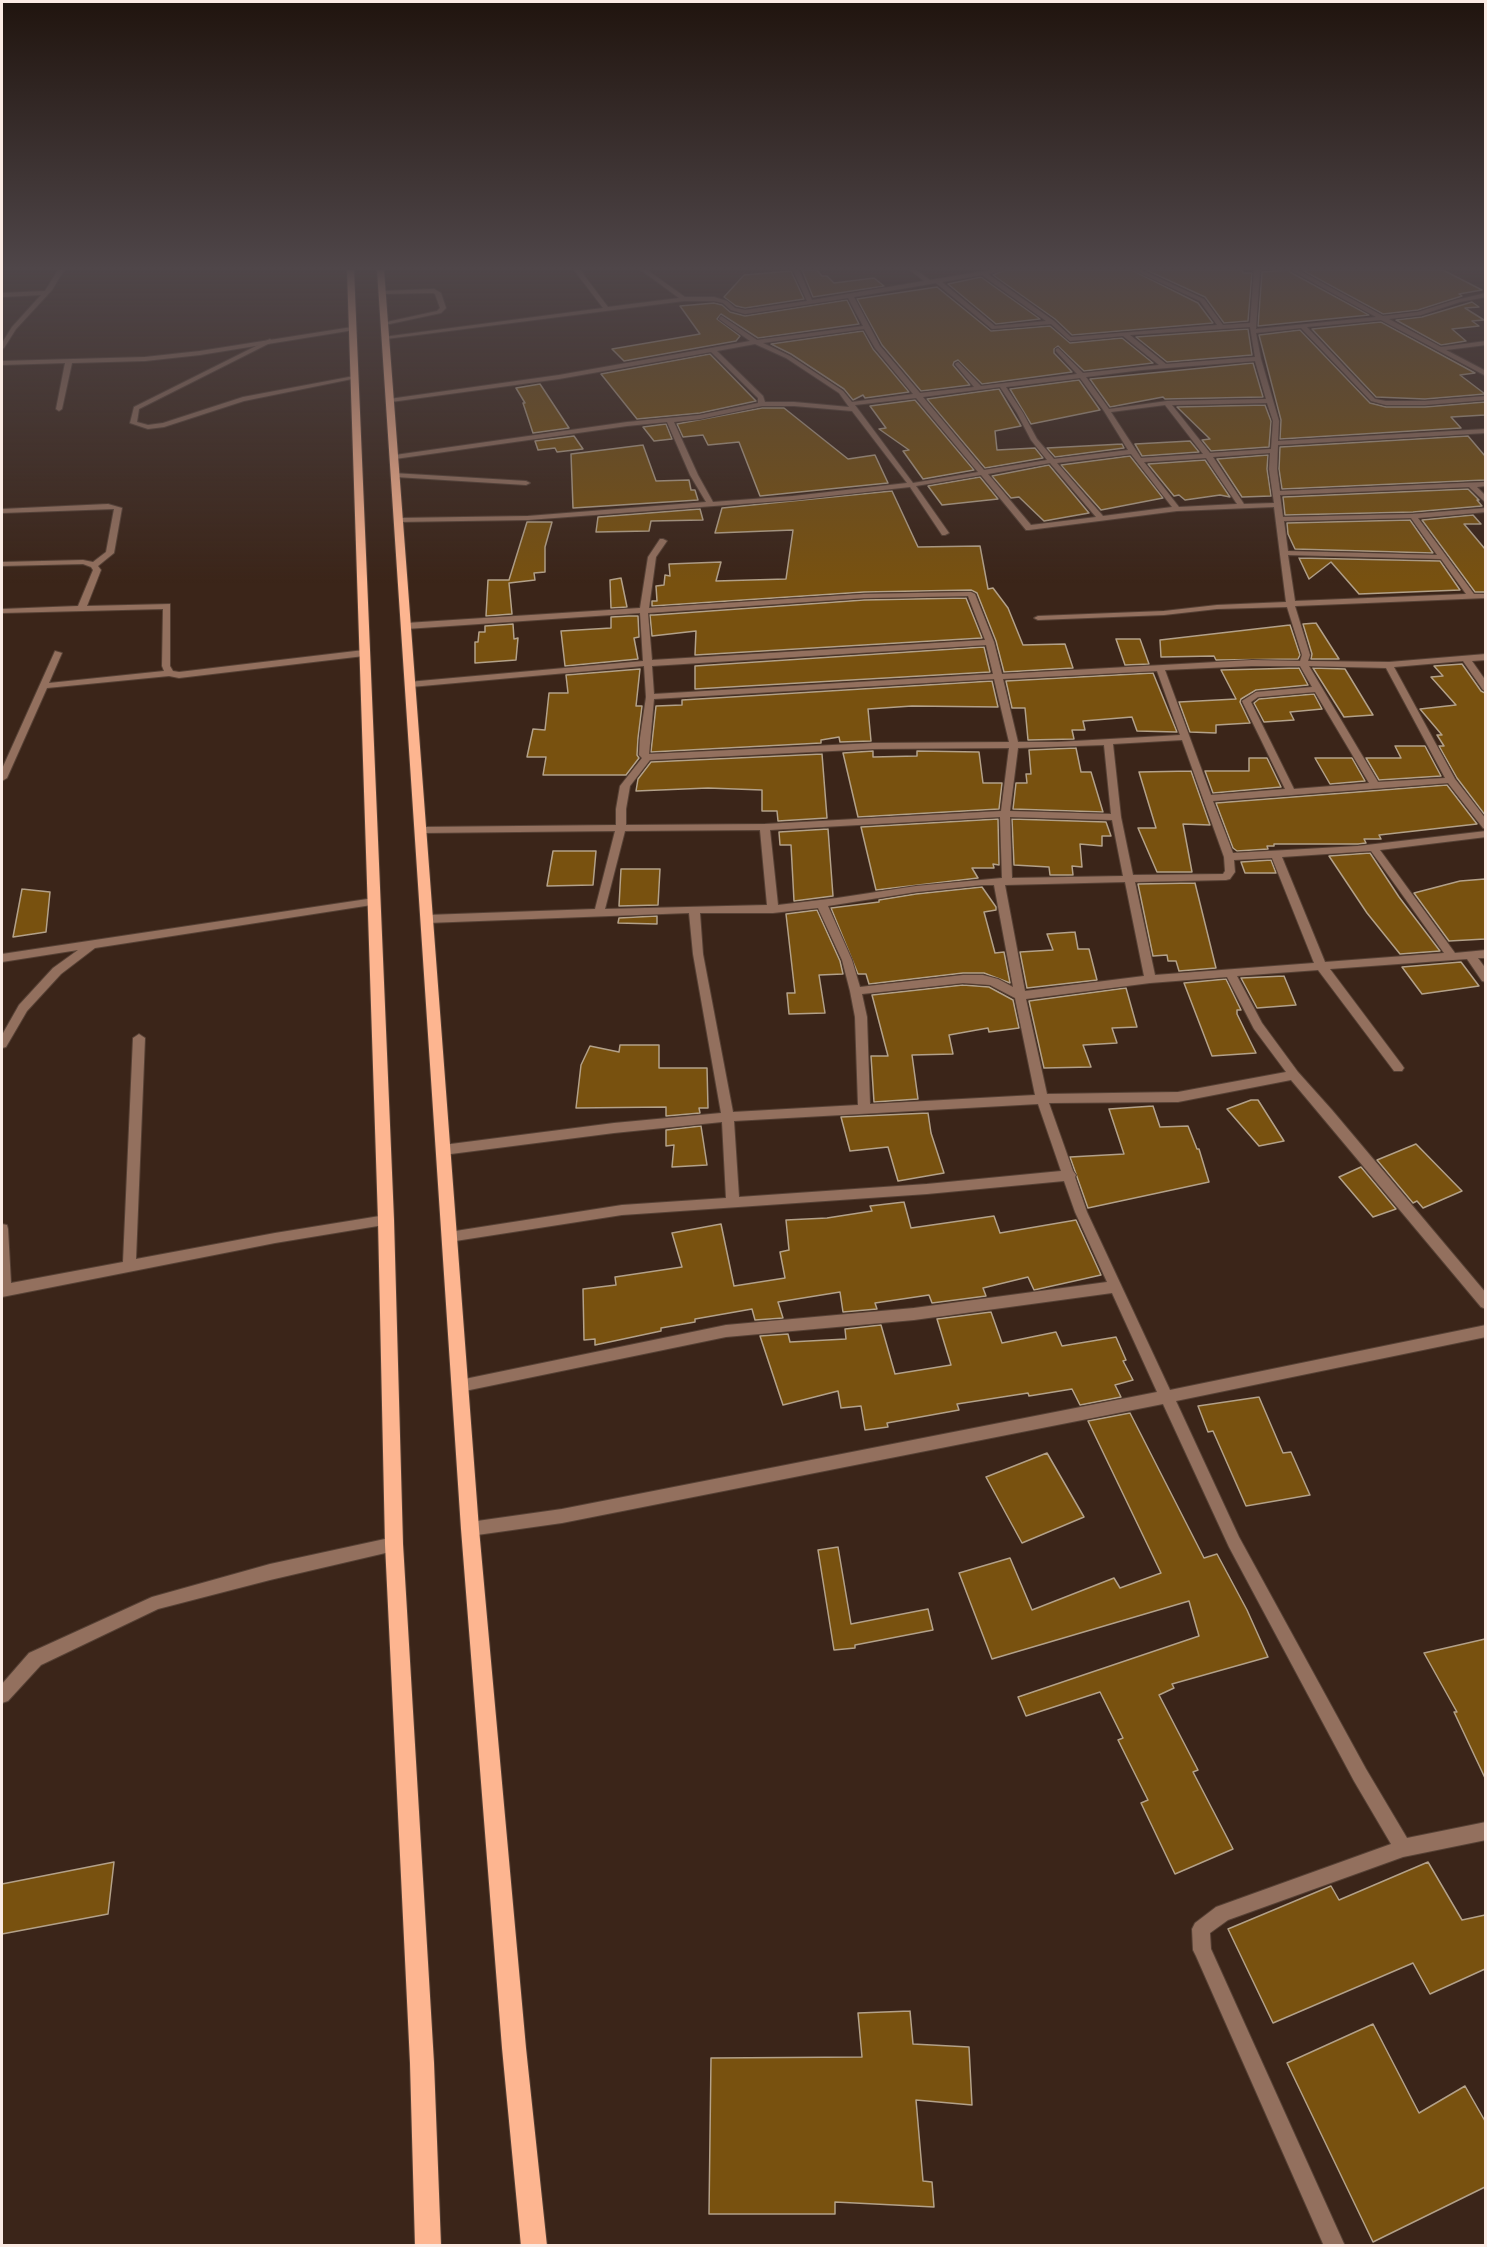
<!DOCTYPE html>
<style>
body{margin:0}
#map{position:relative;width:1487px;height:2247px;overflow:hidden;background:#3b2519;font-family:"Exo 2",sans-serif}
canvas{display:block}
.frame{position:absolute;inset:0;border:3px solid #fbebe4;pointer-events:none}
</style>
<div id="map">
<canvas width="1487" height="2247"></canvas>
<div class="frame"></div>
</div>
<script>
const context = document.querySelector('canvas').getContext('2d');
context.lineJoin = 'round';
function paint(path, color) {
  context.fillStyle = color;
  context.fill(path, 'evenodd');
}
function shape(rows) {
  const path = new Path2D();
  for (const r of rows) {
    path.moveTo(r[0], r[1]);
    for (let i = 2; i < r.length; i += 2) path.lineTo(r[i], r[i + 1]);
  }
  return path;
}
function stroke(path, color, width, dash) {
  context.strokeStyle = color;
  context.lineWidth = width;
  context.lineCap = dash ? 'butt' : 'round';
  context.setLineDash(dash || []);
  context.stroke(path);
}
const building = shape([
 [802,270,817,270,822,276,827,276,834,283,874,278,884,286,813,297,802,270],
 [1005,270,1132,270,1198,303,1213,323,1072,335,1055,319,993,275,1005,270],
 [1146,270,1242,270,1243,273,1252,273,1248,321,1224,323,1205,297,1146,270],
 [1289,270,1290,272,1369,315,1258,326,1262,272,1289,270],
 [1302,270,1443,270,1482,290,1459,294,1462,296,1418,310,1383,314,1302,270],
 [791,271,804,299,745,308,736,306,724,297,744,275,791,271],
 [981,277,1040,319,996,324,948,284,981,277],
 [937,287,991,331,1050,326,1070,343,1122,338,1153,363,1084,371,1058,346,1054,349,1054,353,1072,372,982,384,958,360,954,362,953,365,970,385,921,391,882,345,857,299,937,287],
 [847,300,859,324,758,338,721,314,717,319,740,336,736,341,624,361,612,349,700,334,680,306,714,303,722,305,730,312,745,316,847,300],
 [1472,302,1479,307,1465,308,1484,320,1472,321,1479,326,1452,329,1466,341,1441,345,1396,320,1422,317,1472,302],
 [1381,322,1475,373,1460,375,1485,394,1425,399,1376,397,1312,329,1381,322],
 [1248,329,1252,355,1167,362,1136,337,1248,329],
 [1300,330,1370,403,1386,407,1425,407,1485,402,1485,415,1451,417,1461,428,1280,439,1281,420,1259,335,1300,330],
 [863,331,873,349,909,392,865,398,863,395,853,400,844,389,791,354,771,344,863,331],
 [710,354,756,401,700,413,637,419,601,374,710,354],
 [1253,363,1263,397,1165,399,1163,397,1110,407,1090,379,1253,363],
 [1079,380,1100,410,1031,424,1010,389,1079,380],
 [540,384,569,428,533,433,523,403,525,403,516,388,540,384],
 [999,389,1021,426,995,431,997,450,1035,448,1043,458,985,468,927,399,999,389],
 [915,400,974,470,923,479,903,451,909,450,879,429,886,428,870,406,915,400],
 [1265,405,1271,421,1269,447,1211,451,1202,440,1210,439,1177,407,1265,405],
 [762,408,784,408,848,459,875,455,888,483,760,496,739,442,708,445,703,435,683,437,677,424,762,408],
 [666,424,672,439,654,441,643,427,666,424],
 [574,436,583,449,557,452,555,448,538,450,535,441,574,436],
 [1468,436,1485,456,1485,480,1282,489,1279,469,1280,447,1468,436],
 [1190,441,1199,452,1142,456,1135,444,1190,441],
 [1122,444,1124,448,1055,457,1047,448,1122,444],
 [643,445,656,481,689,480,691,490,695,490,698,500,573,508,571,454,643,445],
 [1268,455,1267,469,1271,496,1242,497,1217,459,1268,455],
 [1130,456,1163,498,1101,510,1061,465,1130,456],
 [1205,460,1230,497,1220,495,1185,500,1179,495,1174,496,1148,464,1205,460],
 [1049,465,1089,513,1044,521,1019,497,1011,498,992,476,1049,465],
 [980,477,998,499,942,505,928,486,980,477],
 [1468,489,1479,500,1477,500,1482,506,1413,512,1285,515,1283,497,1468,489],
 [892,491,918,547,980,546,988,589,993,588,1008,608,1023,645,1065,644,1073,668,1004,672,996,641,977,593,971,590,864,592,652,606,652,601,657,601,656,586,664,585,665,575,670,576,669,564,721,562,716,581,786,579,793,530,715,533,722,508,892,491],
 [700,509,703,520,651,521,649,531,596,532,598,517,700,509],
 [1473,515,1481,524,1464,524,1485,549,1485,592,1475,592,1422,520,1473,515],
 [1410,520,1433,553,1295,549,1288,534,1287,523,1410,520],
 [527,522,552,522,545,547,545,572,534,573,535,580,509,583,512,614,486,616,488,580,509,580,527,522],
 [1299,558,1440,561,1460,590,1359,594,1331,562,1309,579,1299,558],
 [621,578,627,607,611,608,610,580,621,578],
 [966,598,982,638,695,655,696,631,652,636,650,615,654,615,864,600,966,598],
 [629,616,638,616,639,637,634,638,638,659,565,666,561,631,611,628,611,617,629,616],
 [1316,623,1339,659,1311,659,1312,654,1303,624,1316,623],
 [513,624,514,639,518,638,516,660,475,663,475,642,478,642,479,632,485,632,485,626,513,624],
 [1290,625,1300,655,1298,659,1216,660,1214,656,1161,657,1160,640,1290,625],
 [1116,639,1140,639,1149,664,1125,665,1116,639],
 [984,647,990,672,695,689,695,666,984,647],
 [1462,664,1481,691,1485,693,1485,815,1457,778,1439,746,1444,746,1437,735,1442,735,1420,709,1456,705,1431,677,1443,676,1434,666,1462,664],
 [1299,668,1308,685,1256,690,1241,699,1240,702,1250,723,1216,725,1216,733,1190,732,1179,702,1236,699,1221,670,1299,668],
 [1313,668,1345,669,1373,715,1344,717,1313,668],
 [640,669,636,706,642,706,638,738,637,755,639,758,626,775,543,775,546,757,527,757,533,729,545,730,549,693,568,693,566,675,640,669],
 [1153,673,1177,732,1137,731,1132,717,1083,721,1085,730,1072,730,1074,739,1028,740,1025,708,1012,708,1006,681,1153,673],
 [992,681,998,707,912,706,868,709,871,741,840,742,839,737,821,740,821,743,651,752,656,706,682,705,682,700,992,681],
 [1314,694,1322,709,1290,712,1294,720,1264,722,1254,703,1259,699,1314,694],
 [1395,746,1425,746,1441,776,1379,780,1366,758,1401,758,1395,746],
 [1076,748,1081,772,1091,772,1103,812,1013,809,1016,783,1027,783,1026,774,1031,774,1029,750,1076,748],
 [873,751,873,757,917,756,917,751,979,752,983,783,1002,783,999,809,858,817,843,753,873,751],
 [822,754,827,818,778,821,777,811,762,811,762,790,708,788,636,791,638,779,651,762,822,754],
 [1249,758,1267,758,1281,787,1213,793,1205,771,1249,771,1249,758],
 [1315,758,1352,758,1365,781,1330,784,1315,758],
 [1191,771,1210,825,1183,824,1192,872,1157,872,1138,828,1156,828,1139,772,1191,771],
 [1447,785,1477,824,1379,835,1381,839,1364,839,1366,843,1358,844,1274,844,1274,846,1267,846,1268,849,1237,851,1233,848,1216,803,1447,785],
 [998,819,999,865,993,864,994,868,972,868,978,878,876,890,861,827,998,819],
 [1012,819,1106,822,1111,836,1102,836,1102,846,1080,844,1082,867,1072,866,1073,875,1050,875,1049,867,1014,865,1012,819],
 [828,829,833,896,794,901,791,845,780,845,779,832,828,829],
 [553,851,596,851,593,885,547,886,553,851],
 [1370,853,1399,897,1440,951,1400,954,1367,913,1329,856,1370,853],
 [1271,860,1276,873,1245,873,1241,862,1271,860],
 [621,869,660,869,658,905,619,906,621,869],
 [1485,879,1485,939,1449,941,1414,893,1460,881,1485,879],
 [1195,883,1216,968,1179,971,1176,961,1168,961,1167,955,1153,956,1138,884,1195,883],
 [982,887,996,907,996,910,984,912,995,953,1004,952,1010,983,984,973,963,973,869,984,866,974,858,974,831,908,879,902,879,900,916,894,982,887],
 [22,889,50,892,46,932,13,937,22,889],
 [817,910,840,961,843,974,819,975,825,1013,789,1014,787,993,795,993,786,914,817,910],
 [657,916,657,924,618,923,619,918,657,916],
 [1075,932,1078,949,1089,949,1097,980,1027,988,1020,952,1053,950,1047,934,1075,932],
 [1461,962,1479,986,1422,994,1402,967,1461,962],
 [1284,976,1296,1005,1257,1008,1241,978,1284,976],
 [1226,979,1241,1010,1237,1010,1237,1014,1256,1053,1212,1056,1184,983,1226,979],
 [963,985,989,987,1013,1000,1019,1028,989,1032,988,1028,949,1035,953,1054,912,1055,918,1099,874,1102,871,1056,888,1056,872,995,963,985],
 [1126,988,1137,1027,1112,1028,1117,1043,1083,1045,1091,1067,1044,1068,1029,1001,1126,988],
 [620,1045,659,1045,659,1068,707,1068,708,1108,699,1108,700,1113,666,1116,666,1107,576,1108,581,1065,590,1046,619,1052,620,1045],
 [1251,1100,1258,1100,1284,1141,1259,1146,1227,1109,1251,1100],
 [1153,1106,1160,1127,1188,1126,1197,1149,1199,1149,1209,1182,1088,1208,1070,1157,1124,1154,1109,1109,1153,1106],
 [928,1113,931,1133,944,1173,898,1181,888,1147,850,1151,841,1117,928,1113],
 [701,1126,707,1165,672,1167,674,1145,666,1146,666,1130,701,1126],
 [1416,1144,1462,1191,1423,1208,1417,1201,1413,1203,1377,1160,1416,1144],
 [1361,1167,1396,1209,1373,1217,1339,1177,1361,1167],
 [904,1202,911,1228,994,1216,1000,1233,1076,1220,1101,1275,1034,1290,1028,1277,983,1288,986,1296,932,1303,929,1295,875,1303,877,1309,843,1312,840,1292,778,1302,783,1318,755,1320,752,1309,695,1319,695,1322,661,1328,661,1331,595,1345,595,1339,584,1340,583,1289,616,1285,615,1277,682,1267,672,1233,721,1224,734,1286,785,1278,780,1252,789,1250,786,1220,827,1218,872,1211,870,1206,904,1202],
 [991,1312,1002,1343,1056,1332,1062,1346,1116,1337,1126,1360,1123,1361,1133,1380,1115,1385,1121,1397,1080,1405,1072,1389,1029,1396,1028,1393,957,1404,959,1410,887,1423,888,1427,865,1430,861,1406,841,1408,838,1391,783,1405,760,1336,788,1334,790,1342,846,1339,845,1329,881,1325,895,1374,951,1365,937,1319,991,1312],
 [1259,1397,1283,1453,1291,1452,1310,1495,1246,1506,1213,1431,1208,1432,1198,1406,1259,1397],
 [1130,1413,1204,1558,1217,1554,1247,1610,1268,1657,1172,1684,1174,1688,1159,1695,1198,1770,1193,1772,1233,1849,1175,1874,1141,1803,1148,1800,1118,1740,1123,1738,1100,1692,1026,1716,1018,1697,1199,1636,1189,1601,992,1659,959,1573,1010,1558,1032,1610,1114,1578,1120,1588,1161,1573,1088,1421,1130,1413],
 [1047,1453,1084,1517,1022,1543,986,1477,1047,1453],
 [838,1547,851,1624,928,1609,933,1630,855,1645,855,1648,834,1650,818,1550,838,1547],
 [1485,1639,1485,1778,1454,1712,1457,1712,1424,1653,1485,1639],
 [114,1862,108,1914,2,1934,2,1884,114,1862],
 [1428,1862,1462,1920,1485,1915,1485,1969,1430,1994,1413,1963,1273,2023,1228,1929,1331,1886,1339,1900,1428,1862],
 [910,2011,913,2044,969,2047,972,2105,916,2100,923,2181,932,2182,934,2207,835,2202,835,2214,709,2214,711,2058,862,2057,858,2013,910,2011],
 [1373,2024,1419,2113,1465,2086,1485,2121,1485,2187,1373,2242,1287,2063,1373,2024]
]);
paint(building, '#78510f');
stroke(building, '#b3a189', 1.5);
const service = shape([
 [434,289,441,293,446,308,441,313,385,325,382,323,437,311,440,308,435,294,433,293,383,294,381,291,434,289],
 [270,339,273,341,272,342,139,409,137,422,148,425,163,423,243,397,354,376,357,378,244,401,164,427,148,429,130,423,134,407,270,339],
 [393,473,526,481,530,483,526,485,396,477,393,477,393,473],
 [394,1537,399,1539,402,1544,399,1549,394,1551,270,1580,158,1609,41,1665,8,1701,2,1703,2,1684,29,1653,152,1597,270,1564,394,1537]
]);
const minor = shape([
 [58,270,64,270,52,290,16,329,4,348,2,349,2,343,12,327,41,295,2,297,2,293,45,291,58,270],
 [574,270,580,270,608,307,679,298,641,270,647,270,685,297,714,297,727,301,735,308,745,310,807,301,793,270,799,270,812,300,924,281,910,270,916,270,930,280,992,270,1003,270,988,274,1054,321,1071,337,1217,325,1200,301,1134,270,1141,270,1204,299,1223,325,1250,323,1254,270,1260,270,1256,329,1376,317,1291,270,1298,270,1383,316,1418,312,1456,300,1486,293,1486,297,1460,302,1421,315,1389,319,1441,347,1486,341,1486,345,1446,350,1486,371,1486,376,1381,320,1307,327,1375,399,1386,401,1425,401,1486,396,1486,400,1425,405,1386,405,1371,401,1301,328,1256,333,1261,359,1279,421,1278,441,1486,429,1486,433,1278,445,1277,469,1280,491,1486,482,1486,486,1477,487,1486,496,1486,503,1469,487,1280,495,1283,517,1413,514,1486,508,1486,512,1418,518,1474,594,1486,594,1486,598,1295,606,1310,655,1308,661,1389,662,1486,654,1486,660,1472,661,1486,681,1486,691,1483,690,1463,661,1394,667,1455,779,1486,819,1486,829,1483,828,1448,783,1213,801,1233,853,1358,846,1486,831,1486,837,1380,850,1455,953,1486,950,1486,958,1478,958,1486,969,1486,982,1482,981,1467,959,1330,969,1402,1065,1404,1068,1402,1071,1394,1071,1318,970,1237,976,1262,1023,1298,1072,1332,1110,1486,1293,1486,1309,1481,1307,1291,1080,1178,1102,1049,1103,1073,1171,1076,1175,1075,1177,1087,1212,1170,1390,1486,1325,1486,1337,1176,1401,1239,1537,1366,1769,1407,1838,1486,1822,1486,1840,1403,1857,1228,1920,1210,1933,1211,1949,1345,2246,1324,2246,1196,1956,1193,1950,1192,1929,1195,1923,1216,1907,1391,1844,1354,1781,1229,1547,1163,1404,562,1523,470,1536,465,1534,463,1529,465,1524,470,1522,562,1509,1157,1392,1112,1293,914,1320,726,1337,460,1392,455,1391,453,1386,455,1381,460,1380,726,1325,914,1308,1107,1282,1075,1212,1064,1181,927,1194,622,1215,449,1242,444,1241,443,1237,444,1233,449,1232,622,1205,726,1198,722,1122,614,1133,443,1155,439,1153,437,1150,439,1147,443,1145,614,1123,721,1113,693,954,689,913,427,923,422,919,427,915,595,909,615,831,421,833,416,830,421,827,616,825,616,809,620,786,642,758,639,755,640,738,646,697,644,666,411,687,408,686,408,682,643,661,640,613,406,629,402,626,406,623,640,608,648,557,660,539,663,539,667,541,656,557,649,608,864,594,971,592,975,594,994,642,1002,674,1252,660,1300,661,1302,655,1287,607,1217,609,1164,615,1038,620,1034,618,1038,616,1164,611,1217,605,1286,602,1274,507,1177,511,1029,530,1026,530,981,475,916,486,949,533,945,535,942,535,910,487,793,500,528,520,396,522,396,518,399,518,528,516,706,502,690,475,667,422,627,426,395,459,391,457,395,455,627,422,700,415,758,403,758,398,711,352,559,379,391,402,389,401,389,399,559,375,750,341,719,319,721,316,757,340,863,326,848,298,745,314,731,310,723,303,714,301,684,301,386,339,383,337,603,308,574,270],
 [982,275,1046,321,995,326,942,282,982,275],
 [936,283,992,329,1051,324,1070,341,1123,336,1159,365,1083,373,1058,348,1056,349,1056,351,1077,374,981,386,958,362,955,364,974,387,920,393,880,346,854,297,936,283],
 [1250,327,1255,357,1166,364,1130,335,1250,327],
 [864,329,875,348,913,394,852,402,843,391,790,356,763,343,864,329],
 [755,344,786,358,839,393,849,407,794,402,765,402,763,396,717,351,755,344],
 [1255,361,1266,399,1167,401,1109,409,1086,377,1142,370,1255,361],
 [1080,378,1104,411,1128,450,1054,459,1037,439,1023,413,1006,387,1080,378],
 [1000,387,1017,413,1031,440,1047,460,984,470,923,397,1000,387],
 [916,398,978,472,913,483,855,405,916,398],
 [1267,403,1273,421,1271,449,1210,453,1172,405,1267,403],
 [1165,405,1203,454,1141,458,1111,412,1165,405],
 [762,406,794,406,852,411,907,483,793,496,713,502,698,475,674,422,700,419,762,406],
 [1270,453,1269,469,1274,503,1244,504,1213,457,1270,453],
 [1131,454,1172,507,1103,516,1057,463,1131,454],
 [1206,458,1237,504,1179,507,1144,462,1206,458],
 [1050,463,1096,517,1031,525,988,474,1050,463],
 [1411,518,1437,555,1288,551,1284,521,1411,518],
 [1288,555,1441,559,1466,594,1295,601,1288,555],
 [968,596,985,640,652,660,648,613,864,598,968,596],
 [986,645,993,674,654,694,652,666,986,645],
 [1252,666,1300,666,1312,687,1256,692,1242,701,1285,789,1211,795,1165,670,1252,666],
 [1309,666,1386,668,1445,778,1378,782,1309,666],
 [1157,671,1180,735,1057,742,1018,742,1003,679,1157,671],
 [994,679,1009,742,873,743,649,754,654,699,994,679],
 [1315,692,1369,783,1294,789,1251,702,1258,697,1315,692],
 [1182,740,1224,857,1225,871,1223,874,1133,875,1121,817,1113,744,1182,740],
 [1104,745,1111,814,1010,811,1018,748,1104,745],
 [1009,748,1001,811,765,824,626,825,626,809,630,786,650,760,873,749,1009,748],
 [1000,817,1002,878,916,886,837,898,778,905,770,830,1000,817],
 [1010,817,1112,820,1123,876,1012,878,1010,817],
 [760,830,767,905,605,909,625,831,760,830],
 [1371,851,1444,953,1325,962,1282,857,1371,851],
 [1272,858,1314,963,1155,975,1135,882,1226,880,1230,879,1235,872,1234,860,1272,858],
 [1125,882,1144,976,1025,991,1005,885,1125,882],
 [982,885,994,885,1013,987,998,979,983,975,963,975,860,987,852,960,828,906,916,892,982,885],
 [818,908,842,960,850,991,855,1017,858,1105,733,1112,703,954,700,913,773,913,818,908],
 [1227,977,1254,1029,1286,1072,1178,1092,1047,1094,1026,999,1150,983,1227,977],
 [963,983,990,985,1015,998,1035,1095,870,1104,867,1017,862,994,963,983],
 [1038,1104,1061,1171,927,1184,739,1197,734,1121,1038,1104],
 [352,327,354,330,200,355,145,361,72,363,62,409,59,411,56,409,65,363,2,365,2,361,145,357,200,351,352,327],
 [108,504,122,508,114,553,98,566,101,570,87,606,170,604,170,666,173,671,179,672,364,650,368,653,364,656,179,678,169,676,47,688,7,778,2,781,2,769,55,651,62,653,49,683,164,671,162,666,163,609,2,613,2,609,78,606,93,570,91,567,83,564,2,566,2,562,83,560,93,562,106,552,114,509,2,513,2,509,108,504],
 [374,898,378,900,379,902,378,904,95,948,61,974,27,1011,6,1047,2,1048,2,1035,19,1005,53,968,78,950,2,962,2,954,374,898],
 [139,1034,145,1038,136,1259,275,1233,386,1215,390,1216,392,1220,390,1224,275,1243,2,1297,2,1224,7,1225,8,1229,11,1283,123,1262,133,1038,139,1034]
]);
const primary = shape([
 [347,270,354,270,394,1220,403,1544,434,2063,441,2246,415,2246,410,2063,385,1544,378,1220,347,270],
 [377,270,384,270,479,1529,526,2048,547,2246,521,2246,502,2048,461,1529,377,270]
]);
stroke(service, '#564135', 2);
stroke(minor, '#564135', 2);
stroke(primary, '#564135', 2);
paint(service, '#93705e');
paint(minor, '#93705e');
paint(primary, '#fdb590');
const sky = context.createLinearGradient(0, 0, 0, 584);
sky.addColorStop(0, '#20140e');
sky.addColorStop(0.46, '#4f4649');
sky.addColorStop(1, '#4f464900');
context.fillStyle = sky;
context.fillRect(0, 0, 1487, 584);
</script>
